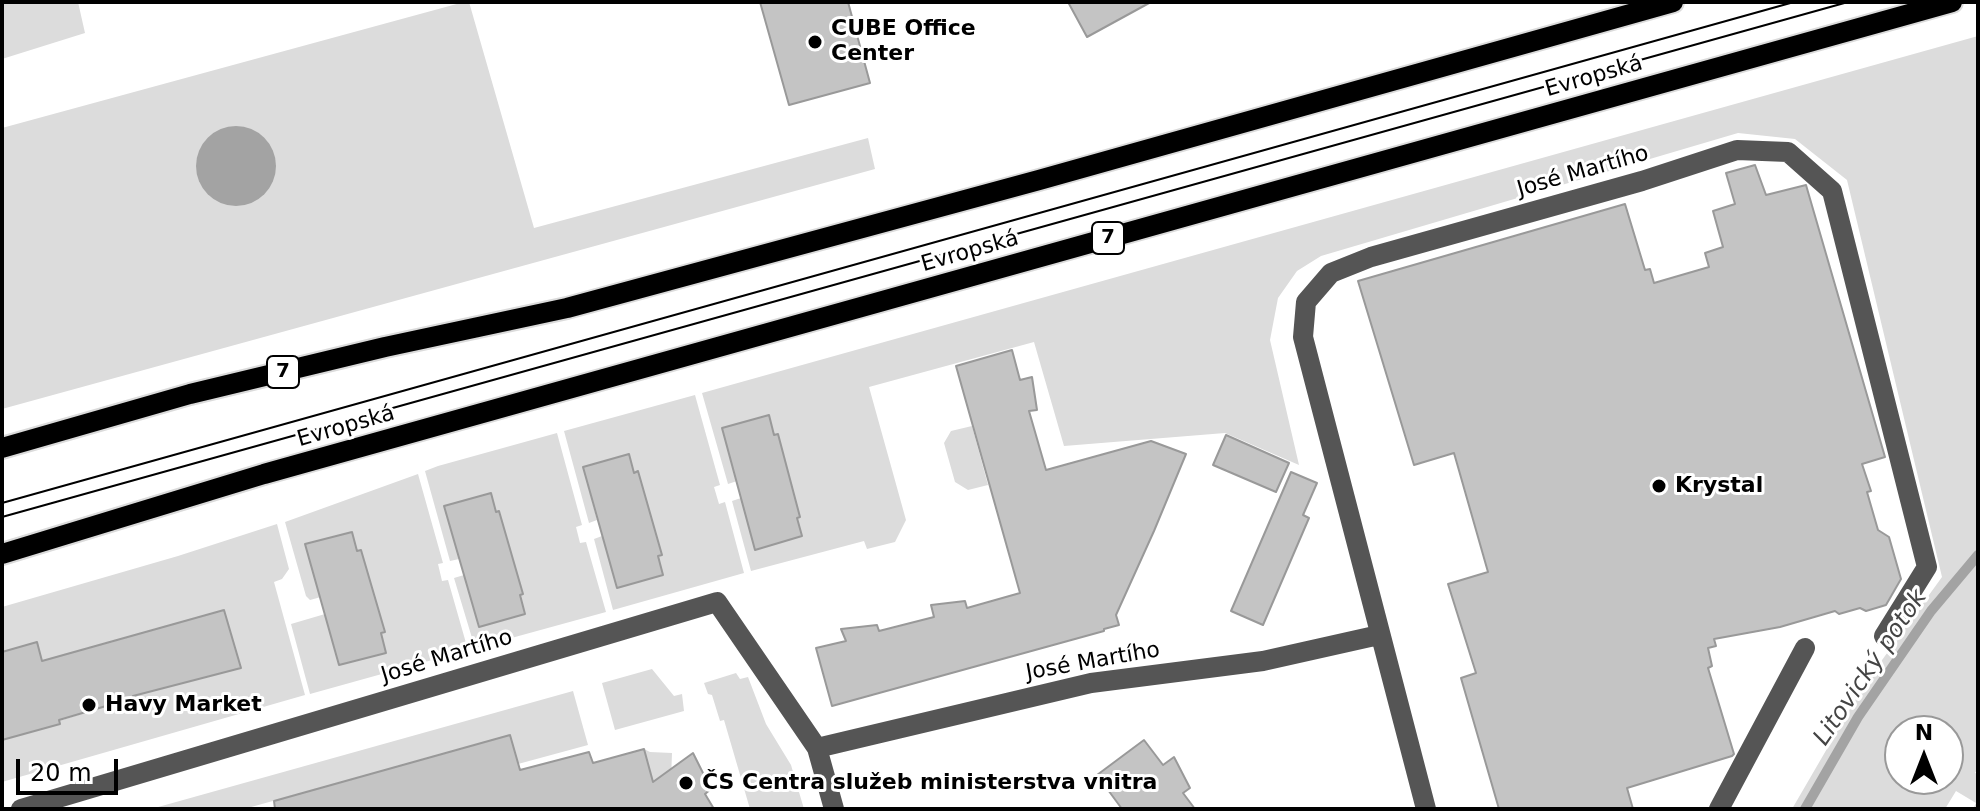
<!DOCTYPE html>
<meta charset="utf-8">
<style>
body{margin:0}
#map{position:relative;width:1980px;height:811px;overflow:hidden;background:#fff;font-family:"DejaVu Sans",sans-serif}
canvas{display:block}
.frame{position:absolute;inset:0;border:4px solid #000;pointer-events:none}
.north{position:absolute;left:1884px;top:715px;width:80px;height:80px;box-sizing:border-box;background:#fff;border:2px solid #999;border-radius:50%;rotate:0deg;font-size:22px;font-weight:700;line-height:32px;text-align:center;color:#000}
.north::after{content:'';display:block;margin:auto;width:28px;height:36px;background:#000;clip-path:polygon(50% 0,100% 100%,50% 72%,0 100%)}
.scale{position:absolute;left:16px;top:759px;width:102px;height:36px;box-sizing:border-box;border:4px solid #000;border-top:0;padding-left:10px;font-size:24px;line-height:28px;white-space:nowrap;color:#000;-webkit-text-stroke:6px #fff;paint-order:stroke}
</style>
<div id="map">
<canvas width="1980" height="811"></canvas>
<div class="frame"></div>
<div class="north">N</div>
<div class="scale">20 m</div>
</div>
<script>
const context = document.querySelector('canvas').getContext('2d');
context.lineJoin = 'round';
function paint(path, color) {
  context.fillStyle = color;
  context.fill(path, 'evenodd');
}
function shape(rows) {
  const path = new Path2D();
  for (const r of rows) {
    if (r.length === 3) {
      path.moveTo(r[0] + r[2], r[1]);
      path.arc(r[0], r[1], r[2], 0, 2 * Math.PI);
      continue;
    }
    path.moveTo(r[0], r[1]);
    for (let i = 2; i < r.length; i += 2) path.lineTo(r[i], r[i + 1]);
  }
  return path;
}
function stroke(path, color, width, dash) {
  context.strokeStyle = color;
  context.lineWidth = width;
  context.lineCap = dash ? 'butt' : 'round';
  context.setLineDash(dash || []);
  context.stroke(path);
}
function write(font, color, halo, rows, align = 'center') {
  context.font = font + ' "DejaVu Sans",sans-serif';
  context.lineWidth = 6;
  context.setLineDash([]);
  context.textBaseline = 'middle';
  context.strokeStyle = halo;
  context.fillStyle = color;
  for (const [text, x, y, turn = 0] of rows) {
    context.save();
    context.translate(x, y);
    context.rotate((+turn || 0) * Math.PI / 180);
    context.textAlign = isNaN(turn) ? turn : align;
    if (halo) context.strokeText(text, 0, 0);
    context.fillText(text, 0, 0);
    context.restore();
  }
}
paint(shape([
 [2,2,78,2,85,33,2,59],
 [464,2,469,2,534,228,868,138,875,169,2,409,2,128],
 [1978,36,1978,768,1975,773,1978,774,1978,809,1973,809,1976,803,1956,791,1945,809,1792,809,1864,685,1942,577,1847,180,1795,139,1738,133,1321,256,1297,271,1278,298,1270,340,1299,465,1225,433,1064,446,1034,342,869,387,906,520,895,542,867,549,864,541,751,571,732,501,741,498,755,549,802,536,797,518,800,517,778,434,774,435,768,416,722,428,737,481,728,484,702,393],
 [1900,731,1948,731,1948,779,1900,779],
 [695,395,720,485,714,487,719,504,725,502,744,573,613,610,594,539,602,536,617,588,663,575,658,556,662,555,637,472,634,473,629,454,583,467,597,520,589,523,564,431],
 [972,426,988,485,968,490,955,482,944,443,951,431],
 [557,433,582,525,576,527,580,543,586,542,606,612,475,648,454,578,464,575,479,626,525,614,520,595,523,593,499,511,496,512,491,493,445,506,459,559,450,561,425,471,438,466],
 [418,474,443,563,438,564,442,581,448,580,468,650,310,694,291,624,325,614,340,665,386,653,381,633,385,632,361,550,357,551,352,532,321,597,310,600,306,596,285,522],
 [277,524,289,569,282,579,274,582,305,695,2,782,2,740,59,724,59,721,133,698,133,696,241,667,223,610,66,654,44,668,37,642,2,652,2,607,178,556],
 [652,669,674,696,682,694,684,711,615,730,602,683],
 [736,673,740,679,748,677,766,724,791,765,804,809,750,809,724,720,720,721,712,695,708,694,704,683],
 [573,691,588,745,518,764,510,735,244,809,151,809],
 [644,749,650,752,672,753,671,780,660,809]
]), '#dcdcdc');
paint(shape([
 [236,166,40]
]), '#a3a3a3');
stroke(shape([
 [1805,809,1858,717,1931,611,1978,555]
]), '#a3a3a3', 10);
const building = shape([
 [760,2,848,2,870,83,789,105,760,2],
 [1068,2,1151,2,1087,37,1068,2],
 [1755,165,1766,195,1806,185,1885,457,1862,464,1871,491,1867,492,1878,530,1889,537,1901,579,1886,605,1866,611,1860,608,1839,614,1835,611,1780,627,1714,639,1716,646,1708,648,1712,666,1708,668,1734,754,1732,756,1627,788,1633,809,1499,809,1461,678,1476,673,1448,584,1488,572,1454,453,1414,465,1358,281,1625,204,1645,270,1650,269,1654,283,1709,267,1705,253,1723,247,1713,211,1735,204,1726,173,1755,165],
 [1012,350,1020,380,1032,377,1037,410,1029,411,1046,470,1151,441,1186,454,1154,531,1116,615,1119,625,1104,629,1104,631,832,706,816,648,846,641,841,629,877,625,879,631,934,617,931,605,965,601,967,608,1020,593,956,366,1012,350],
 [769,415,774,435,778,434,800,517,797,518,802,536,755,550,722,428,769,415],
 [1226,435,1289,463,1276,492,1213,465,1226,435],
 [629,454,634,473,638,471,662,555,658,556,663,575,617,588,583,467,629,454],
 [1291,472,1317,483,1303,515,1309,518,1263,625,1231,611,1291,472],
 [491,493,496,512,499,511,523,594,520,595,525,614,479,627,444,506,491,493],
 [352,532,357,551,361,550,385,632,381,633,386,653,339,665,305,544,352,532],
 [224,610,241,668,133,696,133,698,59,720,60,724,2,740,2,652,37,642,42,661,224,610],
 [510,735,520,770,589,752,593,763,644,749,653,782,693,753,711,789,705,794,714,809,275,809,274,801,510,735],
 [1144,740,1163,765,1174,757,1190,788,1183,793,1195,809,1122,809,1097,775,1144,740]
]);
paint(building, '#c4c4c4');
stroke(building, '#999', 2);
const major = shape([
 [2,448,190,394,385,347,567,308,1039,180,1673,2],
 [2,554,264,474,1952,2]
]);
stroke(major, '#dbdbdb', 24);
stroke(shape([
 [817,748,1091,683,1263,661,1379,635],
 [21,809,717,602,817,748,834,809],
 [1426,809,1303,337,1306,302,1331,273,1371,257,1642,181,1737,150,1788,152,1832,191,1927,567,1884,636],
 [1719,809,1805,648]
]), '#555', 20);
stroke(major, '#000', 20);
stroke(shape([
 [2,503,1794,2],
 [2,517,1848,2]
]), '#000', 2);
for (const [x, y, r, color] of [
 [815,42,8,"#000"],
 [1659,486,8,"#000"],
 [89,705,8,"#000"],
 [686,783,8,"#000"]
]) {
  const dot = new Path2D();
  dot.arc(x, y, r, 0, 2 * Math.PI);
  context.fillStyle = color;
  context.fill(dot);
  stroke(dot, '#fff', 3);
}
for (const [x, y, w] of [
 [1108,238,32],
 [283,372,32]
]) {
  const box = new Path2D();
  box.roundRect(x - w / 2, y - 16, w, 32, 6);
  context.fillStyle = '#fff';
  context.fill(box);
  stroke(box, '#000', 2);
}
write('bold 20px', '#000', null, [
 ["7",1108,238],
 ["7",283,372]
]);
write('bold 22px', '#000', '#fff', [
 ["CUBE Office",831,29],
 ["Center",831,54],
 ["Krystal",1675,486],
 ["Havy Market",105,705],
 ["ČS Centra služeb ministerstva vnitra",702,783]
], 'left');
write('22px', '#000', '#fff', [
 ["Evropská",1594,77,-16],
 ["José Martího",1583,172,-16],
 ["Evropská",970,252,-16],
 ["Evropská",346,427,-16],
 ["José Martího",447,657,-17],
 ["José Martího",1093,662,-10]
]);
write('italic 24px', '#444', '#fff', [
 ["Litovický potok",1871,668,-56]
]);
</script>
